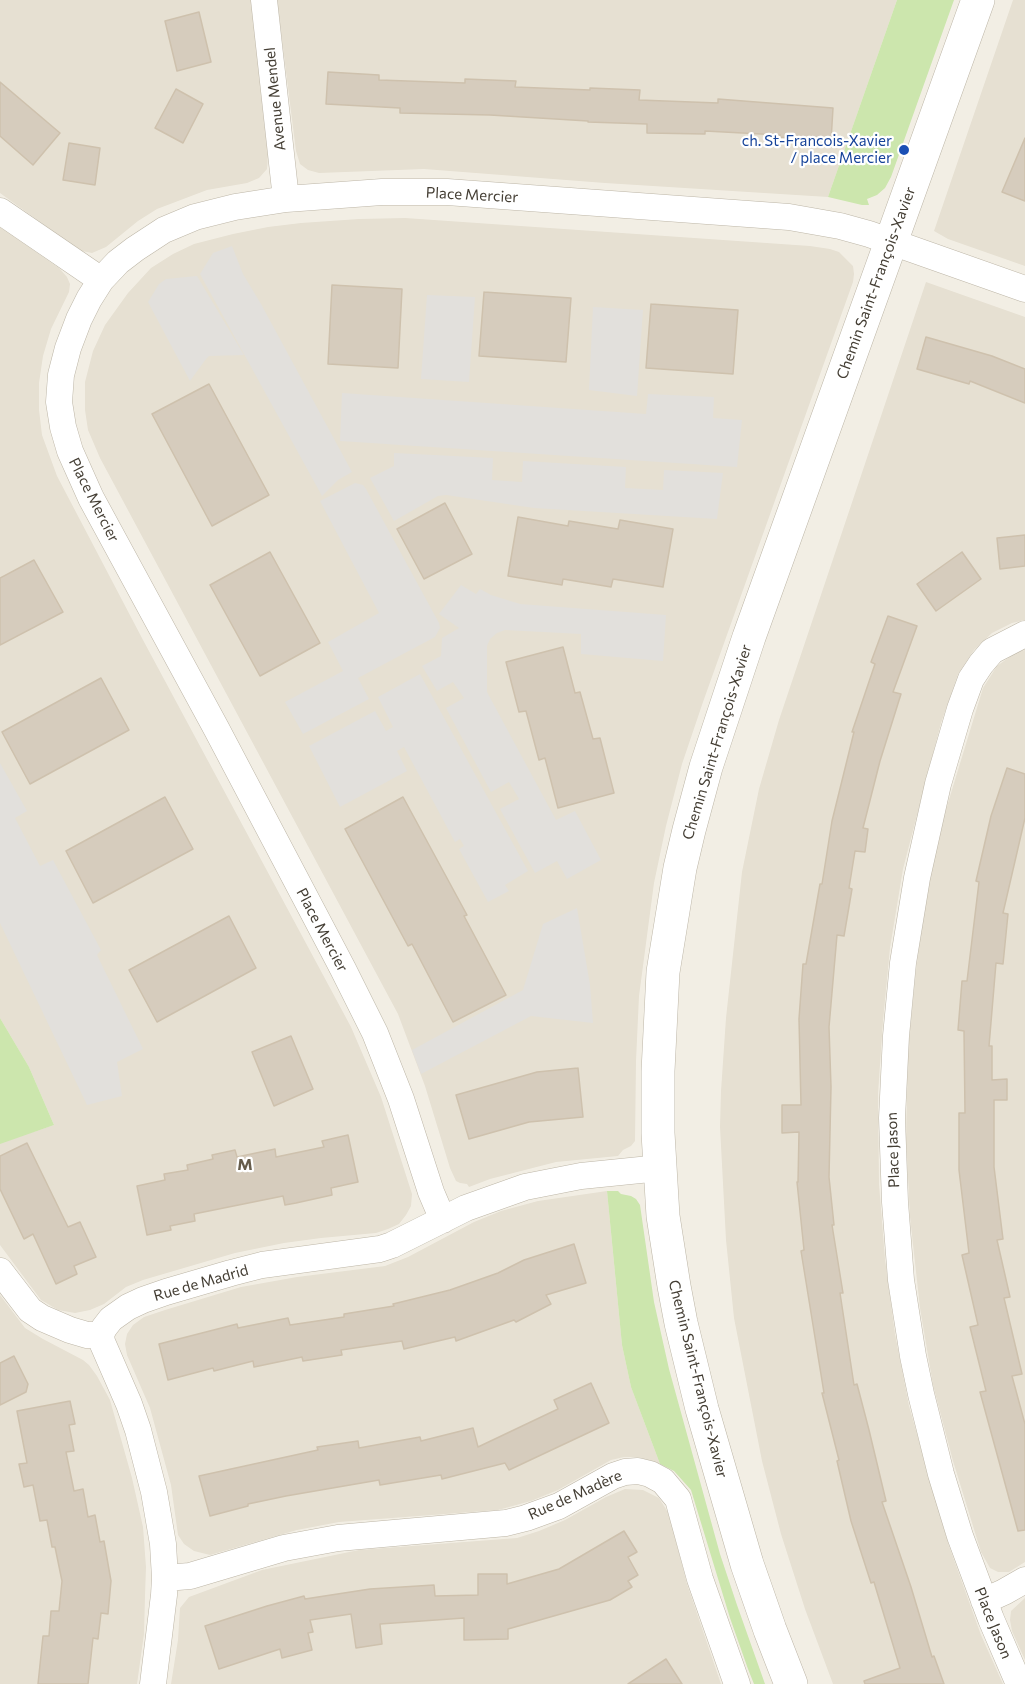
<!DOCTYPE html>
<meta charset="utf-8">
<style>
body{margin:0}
canvas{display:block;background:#f2eee4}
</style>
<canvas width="1025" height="1684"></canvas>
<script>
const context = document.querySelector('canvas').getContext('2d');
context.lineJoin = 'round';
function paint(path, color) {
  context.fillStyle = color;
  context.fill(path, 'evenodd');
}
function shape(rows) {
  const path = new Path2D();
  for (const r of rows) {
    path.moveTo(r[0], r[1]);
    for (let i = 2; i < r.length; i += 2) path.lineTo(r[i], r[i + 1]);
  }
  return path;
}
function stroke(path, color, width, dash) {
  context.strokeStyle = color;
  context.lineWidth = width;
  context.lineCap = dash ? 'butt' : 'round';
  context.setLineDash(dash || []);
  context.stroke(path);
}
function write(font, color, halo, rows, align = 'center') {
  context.font = font + ' Commissioner,sans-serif';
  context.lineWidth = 4.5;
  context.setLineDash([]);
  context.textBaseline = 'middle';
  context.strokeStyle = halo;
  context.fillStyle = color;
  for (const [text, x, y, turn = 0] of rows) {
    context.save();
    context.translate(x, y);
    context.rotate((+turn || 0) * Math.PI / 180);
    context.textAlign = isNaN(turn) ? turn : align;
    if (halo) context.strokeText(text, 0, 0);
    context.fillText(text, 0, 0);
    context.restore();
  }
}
paint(shape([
 [0,0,251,0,268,155,267,169,259,178,247,183,207,190,157,209,138,221,106,247,92,253,82,251,69,243,0,193],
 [277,0,897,0,828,197,605,183,424,169,319,173,308,170,300,164,296,151],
 [1013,0,1025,0,1025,266,948,239,934,231],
 [405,218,810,246,830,249,839,252,853,266,854,274,853,282,703,702,682,764,666,826,654,883,639,996,636,1061,635,1141,631,1146,623,1150,618,1156,556,1162,490,1179,469,1187,467,1184,460,1183,456,1181,450,1168,425,1086,398,1014,100,458,88,430,85,410,85,382,93,351,105,325,128,293,151,268,173,254,194,244,233,234,268,227,301,223,359,219],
 [0,227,59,268,67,277,70,284,69,292,51,329,43,356,39,383,39,410,42,435,57,476,143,640,351,1027,381,1097,412,1194,411,1206,406,1215,399,1224,388,1229,376,1233,321,1238,284,1243,235,1253,143,1280,126,1287,104,1304,90,1310,75,1313,58,1310,41,1300,0,1245,0,1143,54,1125,29,1067,0,1018],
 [926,282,1025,317,1025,620,1012,623,992,633,974,650,958,674,941,723,903,869,890,948,883,1021,878,1094,879,1184,885,1259,895,1334,909,1406,949,1546,981,1635,1003,1684,833,1684,805,1609,781,1534,762,1461,734,1318,726,1240,720,1127,721,1091,726,1018,742,872,759,789,779,720],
 [1025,650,1025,1562,1009,1572,998,1572,990,1568,981,1552,953,1461,933,1385,920,1308,910,1217,906,1137,908,1049,916,970,927,891,944,816,983,688,997,666,1015,653],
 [607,1191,622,1345,631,1387,660,1464,638,1457,624,1457,611,1460,558,1490,531,1501,498,1510,339,1522,297,1530,210,1555,194,1551,184,1544,178,1535,171,1485,150,1408,127,1355,125,1344,127,1334,133,1325,144,1317,165,1310,241,1287,297,1277,385,1266,408,1257,474,1222,501,1211,538,1201],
 [0,1295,25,1328,43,1339,83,1360,89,1365,97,1376,110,1400,132,1478,143,1527,146,1567,145,1596,144,1634,137,1684,0,1684],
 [625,1489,643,1490,659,1498,669,1514,687,1584,721,1684,171,1684,178,1640,180,1608,189,1597,262,1570,359,1550,517,1538,539,1531,565,1520,606,1497],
 [1025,1598,1025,1660,1012,1631,1010,1620,1011,1611]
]), '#e6e0d2');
paint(shape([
 [897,0,954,0,891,177,885,188,877,195,867,199,869,205,862,205,828,197],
 [0,1018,29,1067,54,1125,0,1144],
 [607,1191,618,1191,621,1194,631,1196,636,1199,640,1205,654,1302,669,1369,720,1554,737,1605,765,1684,754,1684,748,1669,730,1618,691,1490,674,1471,660,1464,631,1387,622,1345]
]), '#cce6ad');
paint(shape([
 [232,246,243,274,261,304,352,472,338,480,322,496,200,274,213,253],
 [197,276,244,355,209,356,206,359,190,381,148,302,159,284,166,279],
 [427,295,475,297,469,382,421,379],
 [593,307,643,310,637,396,589,390],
 [342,393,646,414,648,394,714,397,713,418,742,420,737,467,340,441],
 [394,453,493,458,492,480,522,482,523,461,626,467,625,488,663,490,664,470,723,473,717,519,534,508,446,495,438,496,394,521,370,478,394,466],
 [355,483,363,485,366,489,439,623,440,628,435,637,358,678,369,699,303,734,285,702,343,671,328,642,379,613,320,501],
 [461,585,476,594,480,589,491,595,520,604,666,615,663,661,581,654,581,634,505,630,497,633,490,639,487,646,487,692,556,820,575,811,601,860,567,879,557,861,535,873,500,809,519,799,509,782,491,792,446,708,464,698,453,682,437,691,422,666,441,656,442,638,459,628,439,614],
 [420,674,528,871,505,885,509,891,488,902,459,849,464,846,460,839,455,842,404,747,397,751,407,771,340,807,309,746,375,711,386,731,393,727,378,697],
 [0,763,27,811,15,818,40,866,53,860,101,950,97,955,143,1049,117,1062,122,1096,87,1105,0,923],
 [577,908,590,985,593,1023,531,1016,421,1074,412,1050,523,990,543,924]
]), '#e2e0dc');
const building = shape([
 [199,12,211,62,177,71,165,21,199,12],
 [328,72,379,75,379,80,465,83,465,79,516,81,515,87,590,90,590,88,640,90,639,100,718,103,718,99,833,108,831,141,779,137,780,135,705,131,705,134,647,133,647,124,588,122,588,121,490,115,400,113,400,108,326,104,328,72],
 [0,82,60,133,33,165,0,136,0,82],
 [176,89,203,104,183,143,155,128,176,89],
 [1025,138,1025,201,1002,192,1025,138],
 [69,143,100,148,95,185,63,180,69,143],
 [332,285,402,289,398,368,328,364,332,285],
 [484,292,571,298,566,362,479,356,484,292],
 [651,304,738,310,733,374,646,368,651,304],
 [926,337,992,356,1025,369,1025,403,970,381,969,384,917,369,926,337],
 [209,384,269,495,212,526,152,414,209,384],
 [445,503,472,554,424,579,397,529,445,503],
 [518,517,568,526,569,521,618,529,620,520,673,529,663,587,613,579,611,587,563,579,562,585,508,576,518,517],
 [1025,535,1025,566,1000,569,997,538,1025,535],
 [270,552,320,643,260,676,210,585,270,552],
 [962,552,981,579,936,611,917,584,962,552],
 [34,560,63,612,0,645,0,578,34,560],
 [888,616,917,626,893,692,901,694,880,761,863,828,868,829,865,852,855,851,849,888,852,889,844,936,837,935,829,1027,831,1087,829,1177,834,1225,832,1225,843,1293,840,1293,854,1385,857,1384,869,1430,886,1501,882,1502,911,1587,932,1657,934,1656,944,1684,865,1684,864,1681,900,1668,874,1582,871,1583,851,1521,837,1461,839,1460,822,1393,824,1393,801,1251,804,1250,797,1182,798,1182,799,1132,782,1133,782,1105,801,1105,799,1019,803,964,806,964,820,884,822,884,832,821,854,732,852,732,875,664,871,662,888,616],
 [563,647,575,693,580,692,593,739,600,738,614,793,558,808,545,758,539,760,526,711,519,712,506,662,563,647],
 [101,678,129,730,30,784,2,732,101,678],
 [1007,768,1025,774,1025,818,1003,913,1008,914,1003,964,996,963,989,1046,992,1046,992,1080,1007,1079,1007,1100,994,1100,994,1167,1003,1239,997,1240,1010,1297,1004,1298,1022,1374,1012,1376,1025,1424,1025,1530,1018,1531,980,1392,986,1391,970,1327,978,1325,962,1255,969,1253,959,1170,959,1113,965,1113,964,1031,958,1030,962,981,967,981,979,882,976,881,991,816,1007,768],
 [165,797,193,849,93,903,66,851,165,797],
 [403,797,467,915,464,916,506,995,453,1022,412,944,408,946,345,829,403,797],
 [229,916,256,968,157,1022,129,970,229,916],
 [291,1036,313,1089,274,1106,252,1052,291,1036],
 [578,1068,583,1117,529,1122,469,1139,456,1095,537,1072,578,1068],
 [348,1135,358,1182,331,1188,332,1195,296,1203,285,1205,283,1196,194,1214,195,1221,170,1226,171,1230,147,1235,137,1186,165,1180,164,1174,188,1170,187,1165,213,1159,212,1155,235,1150,237,1157,275,1149,276,1157,324,1147,322,1141,348,1135],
 [27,1143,68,1227,80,1222,96,1257,74,1266,77,1274,56,1284,33,1234,24,1239,0,1189,0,1156,27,1143],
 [574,1244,586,1283,546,1295,551,1304,516,1322,514,1320,456,1341,455,1337,404,1349,402,1341,341,1350,342,1355,303,1361,302,1357,254,1367,253,1361,214,1371,213,1368,168,1380,159,1344,237,1324,238,1328,288,1318,290,1325,344,1317,344,1314,394,1306,393,1304,450,1290,498,1273,524,1260,574,1244],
 [14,1356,28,1384,26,1392,0,1405,0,1363,14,1356],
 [591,1383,609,1423,509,1470,505,1463,442,1479,441,1475,380,1485,379,1480,286,1496,248,1504,248,1506,210,1516,199,1476,318,1450,317,1447,358,1441,359,1448,420,1437,421,1441,473,1428,478,1447,558,1409,554,1400,591,1383],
 [70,1401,75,1424,69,1425,74,1451,66,1452,74,1491,83,1489,88,1517,95,1515,100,1542,104,1541,111,1581,108,1614,101,1613,98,1639,93,1638,88,1684,38,1684,43,1636,49,1636,51,1611,59,1611,62,1581,55,1547,52,1547,47,1520,40,1521,33,1485,24,1487,19,1464,27,1463,17,1411,70,1401],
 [624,1531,637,1552,628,1557,638,1575,628,1581,632,1587,610,1600,508,1629,508,1639,464,1640,464,1618,380,1624,382,1644,356,1648,351,1614,310,1620,313,1632,308,1633,312,1650,282,1658,280,1649,219,1669,205,1626,267,1606,304,1596,305,1599,370,1589,434,1585,435,1596,478,1595,478,1574,507,1574,507,1584,559,1569,624,1531],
 [666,1659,682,1684,628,1684,666,1659]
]);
paint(building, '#d6ccbd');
stroke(building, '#cec1ad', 1.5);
const minor = shape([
 [264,0,286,199],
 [0,211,101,280],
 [443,1220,431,1192,401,1099,375,1033,343,969,216,728,91,498,70,451,63,427,59,402,61,375,68,348,79,319,89,299,101,280,118,262,135,249,164,230,195,217,235,207,286,199,382,192,447,192,789,217,840,226,869,234,1025,289],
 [0,1271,30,1310,42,1318,70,1330,87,1335,101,1335],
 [165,1578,190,1576,284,1548,338,1538,506,1523,526,1518,559,1506,613,1476,625,1472,638,1471,650,1474,663,1481,678,1499,700,1579,737,1684],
 [984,1601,1004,1592,1025,1580],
 [153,1684,164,1595,165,1578,163,1544,154,1492,138,1430,129,1404,102,1342,101,1335,104,1328,111,1319,128,1307,143,1300,166,1292,231,1273,262,1265,380,1249,392,1245,466,1208,525,1187,581,1176,660,1168],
 [1019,1684,991,1619,960,1536,941,1474,921,1394,913,1356,901,1280,895,1202,892,1118,896,1036,903,963,917,878,938,784,960,709,971,679,981,664,992,651,1025,634]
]);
const tertiary = shape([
 [791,1684,770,1630,747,1564,702,1409,681,1323,674,1286,663,1216,658,1133,658,1071,663,972,680,868,689,830,706,767,749,637,978,0]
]);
stroke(minor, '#bdb6a7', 27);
stroke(tertiary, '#bdb6a7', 34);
stroke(minor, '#fff', 26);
stroke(tertiary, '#fff', 33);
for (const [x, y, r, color] of [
 [904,150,6,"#1a4fb4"]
]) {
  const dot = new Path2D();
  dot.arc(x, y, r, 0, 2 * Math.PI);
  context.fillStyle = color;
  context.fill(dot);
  stroke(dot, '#fff', 2);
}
write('15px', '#443e34', '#fff', [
 ["Avenue Mendel",275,99,-96],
 ["Place Mercier",472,195,3],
 ["Chemin Saint-François-Xavier",876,283,-70],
 ["Place Mercier",94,500,63],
 ["Chemin Saint-François-Xavier",717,742,-73],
 ["Place Mercier",322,930,62],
 ["Place Jason",893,1150,-92],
 ["Rue de Madrid",201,1283,-16],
 ["Chemin Saint-François-Xavier",698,1379,76],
 ["Rue de Madère",575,1495,-24],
 ["Place Jason",993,1623,68]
]);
write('15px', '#164399', '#fff', [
 ["ch. St-Francois-Xavier",892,141],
 ["/ place Mercier",892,158]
], 'right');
write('bold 16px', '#665c4b', '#fff', [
 ["M",245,1165]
]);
</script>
